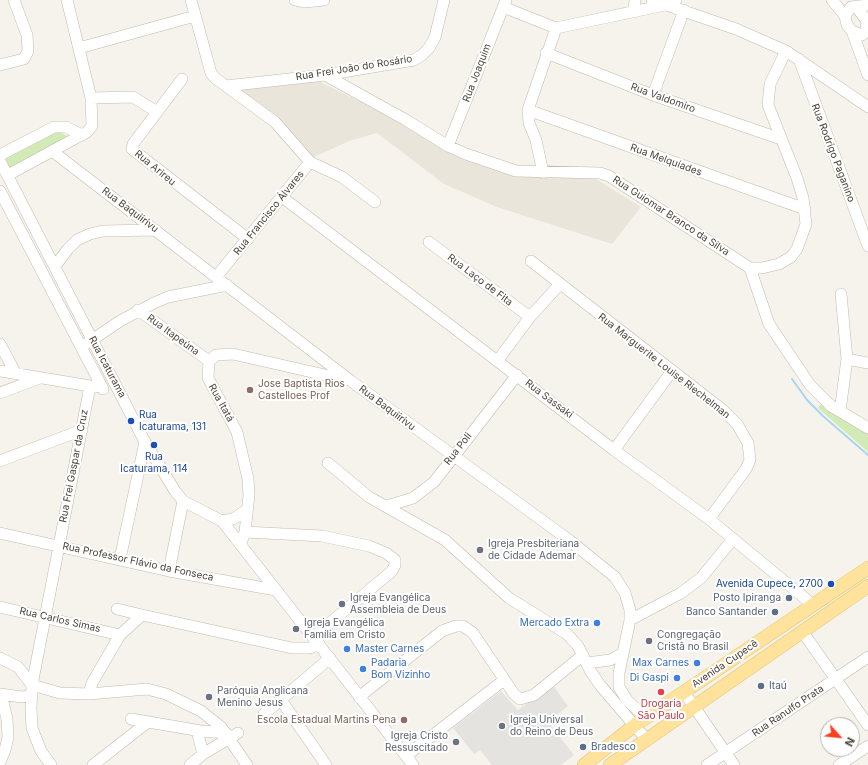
<!DOCTYPE html>
<meta charset="utf-8">
<style>
body{margin:0}
#map{position:relative;width:868px;height:765px;overflow:hidden;background:#f6f3ec;font-family:Inter,sans-serif}
canvas{display:block}
.north{position:absolute;left:820px;top:717px;width:40px;height:40px;box-sizing:border-box;background:#fff;border:1px solid #b7b4b0;border-radius:50%;rotate:117deg;font-size:11px;font-weight:700;line-height:16px;text-align:center;color:#4b4439}
.north::after{content:'';display:block;margin:auto;width:14px;height:18px;background:#fc3f1d;clip-path:polygon(50% 0,100% 100%,50% 72%,0 100%)}
</style>
<div id="map">
<canvas width="868" height="765"></canvas>
<div class="north">N</div>
</div>
<script>
const context = document.querySelector('canvas').getContext('2d');
context.lineJoin = 'round';
function paint(path, color) {
  context.fillStyle = color;
  context.fill(path, 'evenodd');
}
function shape(rows) {
  const path = new Path2D();
  for (const r of rows) {
    path.moveTo(r[0], r[1]);
    for (let i = 2; i < r.length; i += 2) path.lineTo(r[i], r[i + 1]);
  }
  return path;
}
function stroke(path, color, width, dash) {
  context.strokeStyle = color;
  context.lineWidth = width;
  context.lineCap = dash ? 'butt' : 'round';
  context.setLineDash(dash || []);
  context.stroke(path);
}
function write(font, color, halo, rows, align = 'center') {
  context.font = font + ' Inter,sans-serif';
  context.lineWidth = 4;
  context.setLineDash([]);
  context.textBaseline = 'middle';
  context.strokeStyle = halo;
  context.fillStyle = color;
  for (const [text, x, y, turn = 0] of rows) {
    context.save();
    context.translate(x, y);
    context.rotate((+turn || 0) * Math.PI / 180);
    context.textAlign = isNaN(turn) ? turn : align;
    if (halo) context.strokeText(text, 0, 0);
    context.fillText(text, 0, 0);
    context.restore();
  }
}
paint(shape([
 [318,81,390,116,473,162,505,173,596,179,641,207,612,244,497,207,444,184,377,133,349,141,312,158,234,89]
]), '#eae5da');
paint(shape([
 [59,131,70,138,9,172,1,156,30,140],
 [822,403,868,433,868,452,818,408]
]), '#d2eab5');
paint(shape([
 [552,684,568,706,548,722,574,755,561,765,492,765,480,750,474,754,453,728,501,691,518,710]
]), '#e5e3e0');
stroke(shape([
 [792,379,807,400,823,416,868,455]
]), '#a9d4f2', 2);
const minor = shape([
 [191,0,211,73,215,78,275,122,310,162,216,277],
 [295,0,304,2,324,0],
 [652,0,736,29,786,51,868,107],
 [832,0,845,16],
 [503,7,556,28],
 [857,8,867,21,866,32,862,35,852,31,847,25,845,16,851,7,868,5],
 [634,12,635,0],
 [852,31,868,75],
 [79,48,195,16],
 [546,53,653,95,781,139],
 [799,59,868,246],
 [0,65,24,59,28,51,27,35,14,0],
 [325,75,406,120,448,146,466,154,516,171,600,173,609,176,750,268,762,268,779,264,791,257,797,249,806,224,803,198,797,178,768,105,770,84,786,51],
 [182,79,133,144,132,149,248,239],
 [226,86,325,75,414,60,422,55,429,48,435,37,444,0],
 [653,95,684,10],
 [91,98,133,97,157,112],
 [528,110,805,209],
 [448,146,506,0],
 [52,151,351,381,569,540,615,577,625,593,630,610,630,620,619,673,619,687,627,700,646,718],
 [0,155,54,127,66,127,82,135],
 [0,161,145,442,175,491,183,501,222,521,233,519,247,510],
 [310,162,342,177,375,202],
 [543,173,536,140,529,123,528,110,556,28,665,5,676,0],
 [8,175,87,132,92,126,91,98,67,0],
 [0,191,103,389],
 [282,197,614,450,709,519,813,605],
 [429,242,530,317],
 [531,261,723,410,737,424,748,443,750,460,746,469,709,519],
 [55,266,68,249,77,240,90,234,103,231,156,230],
 [750,268,769,324,810,385,831,406,868,428],
 [138,310,209,361],
 [0,344,16,374],
 [86,344,120,321,154,303,168,297,227,285],
 [847,359,868,363],
 [498,360,530,317,560,284],
 [0,371,96,387],
 [0,393,40,378],
 [840,411,847,359,841,294],
 [614,450,672,371],
 [0,461,82,430],
 [328,463,369,497,445,540,509,598,567,634,578,646,591,672,600,685,646,739],
 [387,506,413,498,434,482,517,375],
 [222,521,413,765],
 [245,532,322,536,369,546,386,553,395,560,395,565,392,571,313,637],
 [0,533,169,571,276,590],
 [241,543,245,532,249,495,248,479,237,432,208,378,209,361,216,355,233,354,347,380],
 [120,559,145,442],
 [169,571,183,501],
 [0,607,120,635],
 [117,609,142,615],
 [630,620,681,593,701,578,733,539],
 [802,631,868,725],
 [0,658,18,667,32,685,60,693,89,694,147,689,166,694,201,711,221,727,247,765],
 [587,663,610,660,623,653],
 [684,692,734,765],
 [0,694,22,697,31,695],
 [89,694,92,683,120,635,142,615,292,648,310,648,319,644],
 [359,697,442,631,456,626,463,626,473,633,514,694,520,699,534,695,583,655],
 [281,700,326,765],
 [264,714,330,658],
 [131,719,201,731,226,733],
 [197,731,203,754],
 [406,756,504,680],
 [0,762,5,750,8,737,7,719,1,694],
 [51,765,41,751,32,728,31,708,32,685,90,386],
 [93,765,148,722],
 [190,765,203,754,238,733],
 [707,765,868,657],
 [839,765,868,746]
]);
const major = shape([
 [584,765,635,725,868,568],
 [610,765,868,586]
]);
stroke(minor, '#c2bbae', 12);
stroke(major, '#e6c16a', 14);
stroke(minor, '#fff', 11);
stroke(major, '#ffe39c', 13);
for (const [x, y, r, color] of [
 [250,390,4,"#8d6e63"],
 [131,421,4,"#1a4fb4"],
 [154,445,4,"#1a4fb4"],
 [480,550,4,"#6b7280"],
 [831,584,4,"#1a4fb4"],
 [789,598,4,"#5c6f8a"],
 [342,604,4,"#6b7280"],
 [775,612,4,"#5c6f8a"],
 [597,623,4,"#3f7fe0"],
 [296,629,4,"#6b7280"],
 [649,641,4,"#6b7280"],
 [347,649,4,"#3f7fe0"],
 [697,663,4,"#3f7fe0"],
 [363,669,4,"#3f7fe0"],
 [677,678,4,"#3f7fe0"],
 [761,686,4,"#5c6f8a"],
 [661,692,4,"#e0444e"],
 [209,697,4,"#6b7280"],
 [404,720,4,"#8d6e63"],
 [502,726,4,"#6b7280"],
 [456,742,4,"#6b7280"],
 [583,747,4,"#5c6f8a"]
]) {
  const dot = new Path2D();
  dot.arc(x, y, r, 0, 2 * Math.PI);
  context.fillStyle = color;
  context.fill(dot);
  stroke(dot, '#fff', 1.5);
}
write('10px', '#4b4439', '#fff', [
 ["Rua Frei João do Rosário",354,68,-9],
 ["Rua Joaquim",477,73,-69],
 ["Rua Valdomiro",663,98,20],
 ["Rua Rodrigo Paganino",833,153,69],
 ["Rua Melquíades",666,160,20],
 ["Rua Arireu",155,168,39],
 ["Rua Baquiirivu",130,210,37],
 ["Rua Francisco Álvares",269,213,-51],
 ["Rua Guiomar Branco da Silva",671,216,33],
 ["Rua Laço de Fita",480,280,37],
 ["Rua Itapeúna",173,335,36],
 ["Rua Marguerite Louise Riechelman",664,366,38],
 ["Rua Icaturama",107,367,62],
 ["Rua Sassaki",549,399,37],
 ["Rua Itatá",221,403,61],
 ["Rua Baquiirivu",387,408,37],
 ["Rua Poli",458,449,-52],
 ["Rua Frei Gaspar da Cruz",74,466,-79],
 ["Rua Professor Flávio da Fonseca",138,562,12],
 ["Rua Carlos Simas",60,620,13],
 ["Avenida Cupecê",725,664,-34],
 ["Rua Ranulfo Prata",788,711,-34]
]);
write('10px', '#785e54', '#fff', [
 ["Jose Baptista Rios",258,384],
 ["Castelloes Prof",258,396],
 ["Escola Estadual Martins Pena",396,720,"right"]
], 'left');
write('10px', '#164399', '#fff', [
 ["Rua",139,415],
 ["Icaturama, 131",139,427],
 ["Rua",154,457,"center"],
 ["Icaturama, 114",154,469,"center"],
 ["Avenida Cupece, 2700",823,584,"right"]
], 'left');
write('10px', '#5b616d', '#fff', [
 ["Igreja Presbiteriana",488,544],
 ["de Cidade Ademar",488,556],
 ["Igreja Evangélica",350,598],
 ["Assembleia de Deus",350,610],
 ["Igreja Evangélica",304,623],
 ["Família em Cristo",304,635],
 ["Congregação",657,635],
 ["Cristã no Brasil",657,647],
 ["Paróquia Anglicana",217,691],
 ["Menino Jesus",217,703],
 ["Igreja Universal",510,720],
 ["do Reino de Deus",510,732],
 ["Igreja Cristo",448,736,"right"],
 ["Ressuscitado",448,748,"right"]
], 'left');
write('10px', '#4e5e75', '#fff', [
 ["Posto Ipiranga",781,598],
 ["Banco Santander",767,612],
 ["Itaú",769,686,"left"],
 ["Bradesco",591,747,"left"]
], 'right');
write('10px', '#366cbe', '#fff', [
 ["Mercado Extra",589,623],
 ["Master Carnes",355,649,"left"],
 ["Padaria",371,663,"left"],
 ["Bom Vizinho",371,675,"left"],
 ["Max Carnes",689,663],
 ["Di Gaspi",669,678]
], 'right');
write('10px', '#be3a42', '#fff', [
 ["Drogaria",661,704],
 ["São Paulo",661,716]
]);
</script>
